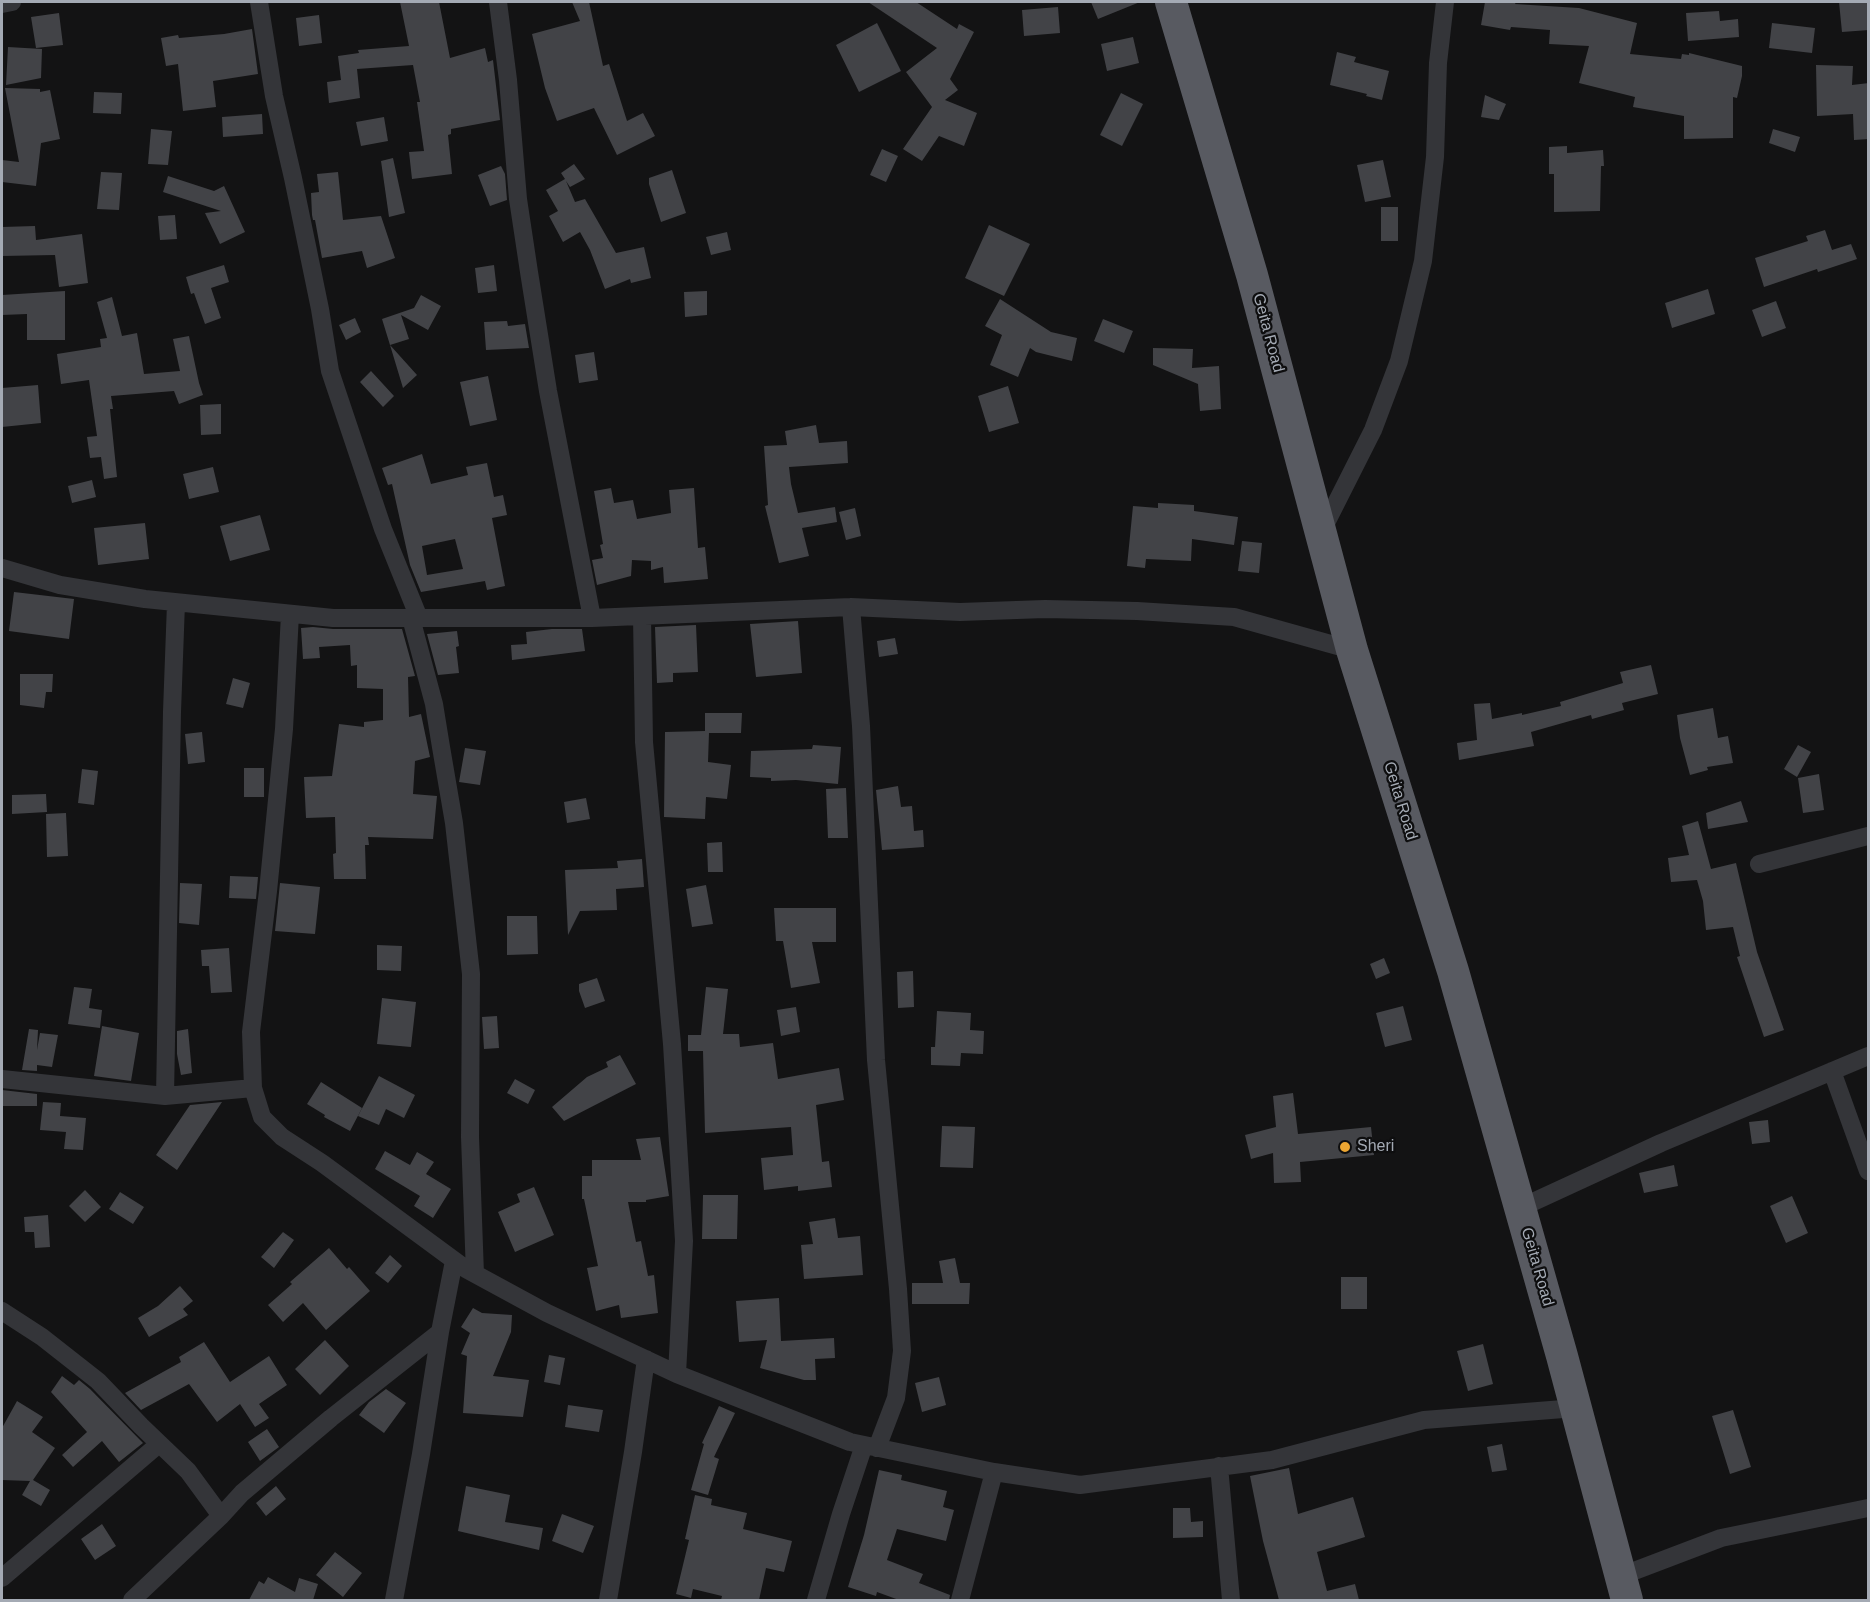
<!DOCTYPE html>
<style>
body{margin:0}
#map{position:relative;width:1870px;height:1602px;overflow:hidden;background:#131314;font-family:Helvetica,sans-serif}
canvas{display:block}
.frame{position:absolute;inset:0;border:3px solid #a4aab4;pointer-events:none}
</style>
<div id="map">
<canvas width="1870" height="1602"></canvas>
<div class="frame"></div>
</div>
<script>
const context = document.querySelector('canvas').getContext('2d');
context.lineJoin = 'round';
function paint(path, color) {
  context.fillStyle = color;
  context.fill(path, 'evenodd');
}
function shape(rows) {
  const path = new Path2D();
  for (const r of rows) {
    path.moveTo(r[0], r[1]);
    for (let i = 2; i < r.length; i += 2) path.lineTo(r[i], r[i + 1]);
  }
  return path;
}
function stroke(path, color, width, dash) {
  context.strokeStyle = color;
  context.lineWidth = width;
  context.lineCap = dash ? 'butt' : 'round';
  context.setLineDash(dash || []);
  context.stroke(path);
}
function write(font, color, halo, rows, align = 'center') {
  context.font = font + ' Helvetica,sans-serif';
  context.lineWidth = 4.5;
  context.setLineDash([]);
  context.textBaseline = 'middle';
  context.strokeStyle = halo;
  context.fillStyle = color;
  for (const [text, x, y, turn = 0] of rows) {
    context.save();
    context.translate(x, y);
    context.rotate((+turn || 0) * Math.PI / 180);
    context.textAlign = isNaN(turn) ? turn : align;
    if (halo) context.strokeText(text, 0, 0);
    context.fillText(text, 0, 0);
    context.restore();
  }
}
paint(shape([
 [400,2,439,2,450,58,485,48,488,62,493,60,500,120,451,129,451,134,448,135,452,174,412,179,409,152,424,151,417,102,420,102,413,65,357,69,360,98,329,103,327,82,341,80,338,56,359,53,358,50,409,46],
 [572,2,589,2,603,66,609,64,627,121,643,113,655,136,617,155,594,108,557,121,545,88,532,34,580,21],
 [868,2,916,2,957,29,959,24,974,32,950,79,958,90,945,100,977,113,964,146,939,136,922,161,903,149,932,107,906,72,937,48],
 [1091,2,1140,2,1098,19],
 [1485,2,1516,2,1515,4,1579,8,1637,23,1630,54,1681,59,1682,54,1689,55,1689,53,1742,66,1742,76,1737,98,1733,97,1733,138,1684,139,1684,116,1633,107,1635,97,1579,83,1589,46,1549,44,1550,30,1511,27,1510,30,1481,25],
 [1839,2,1867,2,1869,30,1842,32],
 [1058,7,1060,33,1024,36,1022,10],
 [1719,11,1720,21,1738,19,1739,37,1688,41,1686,13],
 [59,13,63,45,36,48,31,17],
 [319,15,322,43,299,46,296,18],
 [877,23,901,71,859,92,836,45],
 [1772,23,1815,28,1812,53,1769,48],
 [252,29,258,74,213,81,216,107,183,111,178,64,166,66,161,38,178,35,179,38,224,34],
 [1133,37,1139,63,1107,71,1101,44],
 [8,47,42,49,41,78,6,85],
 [1337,52,1356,57,1354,62,1389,71,1382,100,1366,96,1367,94,1330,85],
 [1816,65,1853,66,1852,85,1869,83,1869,139,1854,140,1853,114,1817,116],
 [5,88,40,89,40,92,50,90,60,139,41,143,36,186,2,182,2,160,19,162],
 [94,92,122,93,121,114,93,113],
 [1121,93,1143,104,1122,146,1100,135],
 [1485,95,1506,104,1499,120,1481,117],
 [262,114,263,134,223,137,222,117],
 [384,117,388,141,361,146,356,122],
 [151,129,172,131,168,165,148,164],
 [1773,129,1800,137,1795,152,1769,143],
 [1567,146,1567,153,1603,150,1604,166,1601,166,1600,211,1554,212,1554,174,1549,174,1549,147],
 [882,149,898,156,886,182,870,175],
 [393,158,405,213,389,217,381,161],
 [1383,160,1391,197,1365,202,1357,165],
 [574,164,585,179,570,187,566,181,575,202,585,199,616,253,644,247,651,278,631,283,630,279,605,289,590,250,580,232,563,242,549,216,558,211,546,190,565,179,561,173],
 [501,166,505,174,507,200,490,206,478,175],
 [672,170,686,213,661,222,649,184,649,178],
 [101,172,122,173,119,210,97,209],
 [338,172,343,220,381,216,395,258,367,268,362,251,322,258,315,220,313,220,312,215,311,193,319,192,317,174],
 [168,176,214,191,224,186,245,232,220,244,205,213,221,211,163,192],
 [1381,207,1398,207,1398,241,1381,241],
 [175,215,177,239,160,240,158,216],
 [989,225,1030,244,1004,296,965,278],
 [35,226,36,240,82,234,88,283,59,287,55,255,2,256,2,227],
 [1825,230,1832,250,1851,244,1857,259,1818,272,1817,269,1764,287,1755,258,1808,241,1806,236],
 [727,232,731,250,711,255,706,237],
 [224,265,229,282,211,288,221,318,205,324,194,293,191,294,186,277],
 [494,265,497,291,478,293,475,268],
 [1708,289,1715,314,1672,328,1665,303],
 [65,291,65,340,27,340,27,314,2,315,2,295],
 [707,291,707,315,685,317,684,292],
 [421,295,441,306,428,330,401,315,409,339,390,345,382,319,414,308],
 [112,297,122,336,137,333,144,374,180,371,173,339,189,336,199,383,203,395,179,404,174,391,111,396,113,409,110,409,117,477,104,479,101,457,90,458,87,437,97,436,89,380,61,384,57,354,101,347,100,339,107,338,97,302],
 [1000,299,1051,332,1077,338,1072,361,1036,352,1030,348,1018,377,990,365,1002,335,985,326],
 [1776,301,1786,328,1762,337,1752,310],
 [355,318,361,332,346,340,339,325],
 [1103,319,1133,331,1124,353,1094,341],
 [507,321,508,326,525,324,529,348,486,350,484,322],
 [390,345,417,375,403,388],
 [1153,348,1193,349,1192,368,1219,366,1221,409,1200,411,1198,384,1153,365],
 [594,352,598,380,579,383,575,355],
 [371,371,394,396,383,407,360,382],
 [488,376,497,420,470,426,460,382],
 [38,385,41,423,2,427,2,388],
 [1008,386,1019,423,989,432,978,396],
 [221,404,221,434,201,435,200,405],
 [816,425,819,443,847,441,848,463,789,467,791,484,798,513,835,507,837,522,802,528,809,556,779,563,765,506,768,505,764,446,787,445,785,431],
 [422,454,431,484,468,475,466,467,487,463,494,497,503,495,507,515,492,518,505,586,487,590,485,581,421,592,410,565,392,484,388,485,382,468],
 [455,539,463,569,427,575,422,546],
 [213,467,219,492,189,499,183,474],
 [92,480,96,497,72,503,68,486],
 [611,488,614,503,633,500,637,519,671,513,669,490,694,488,698,548,705,547,708,579,664,583,663,567,651,570,651,561,632,560,631,576,597,585,592,560,603,558,600,545,603,544,594,491],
 [1158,503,1194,505,1194,511,1238,517,1234,545,1192,539,1191,561,1146,559,1145,568,1127,566,1133,506,1158,508],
 [855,508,861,536,846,540,839,512],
 [260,515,270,550,230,561,220,526],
 [145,523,149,559,98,565,94,528],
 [1242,541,1262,543,1259,573,1238,571],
 [14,592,74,599,69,639,9,631],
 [798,621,802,673,756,677,750,624],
 [696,625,698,672,673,673,673,682,657,683,655,627],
 [313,627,333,629,402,629,415,676,408,677,409,717,421,714,430,757,415,761,413,794,437,796,433,839,368,837,369,845,365,845,366,879,334,879,333,854,336,853,335,817,306,818,304,777,332,776,339,724,364,727,364,722,383,720,383,689,357,688,357,665,351,666,350,645,319,647,320,658,303,659,301,628],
 [552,629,582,629,585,651,512,660,511,645,527,644,526,632],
 [457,631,459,646,456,647,459,673,438,675,427,634],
 [895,638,898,654,879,657,877,641],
 [1651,665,1658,694,1622,703,1624,710,1592,719,1591,715,1531,732,1534,746,1459,760,1457,743,1477,740,1474,704,1490,703,1492,719,1522,713,1522,715,1561,706,1560,702,1623,683,1620,672],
 [20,674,53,674,52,692,46,692,44,708,20,705],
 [233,678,250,683,243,708,226,704],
 [1713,708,1718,738,1728,736,1733,763,1707,767,1708,770,1690,775,1680,738,1677,715],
 [705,713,742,713,741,733,709,733,708,762,731,765,727,799,706,797,705,819,664,817,665,732,705,731],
 [202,732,205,762,188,764,185,734],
 [813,745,841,747,838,784,796,780,771,781,771,778,750,777,751,751,812,749],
 [1798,745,1811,752,1797,777,1784,769],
 [465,748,486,751,480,785,459,782],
 [244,768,264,768,264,797,244,797],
 [82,769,98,771,94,805,78,803],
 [1819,774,1824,810,1803,813,1798,778],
 [898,786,901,807,912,806,914,831,923,830,924,847,882,850,876,790],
 [846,788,848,838,828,838,826,789],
 [46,794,47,812,12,814,12,795],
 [586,798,590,819,567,823,564,802],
 [1741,801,1748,822,1708,829,1706,813],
 [66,813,68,856,47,857,46,814],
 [1698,821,1711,869,1736,863,1757,952,1784,1030,1764,1037,1737,957,1740,956,1733,927,1706,930,1703,901,1697,880,1671,882,1668,858,1689,855,1682,826],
 [722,842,723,872,708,872,707,843],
 [642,859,644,887,616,889,617,910,580,911,568,935,565,870,618,868,617,861],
 [230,876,258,877,256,899,229,898],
 [180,883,202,884,199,925,179,923],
 [280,883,320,887,315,934,275,931],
 [706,885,713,924,692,927,686,889],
 [774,908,836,908,836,942,812,942,820,983,791,988,783,941,776,941],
 [507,916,537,916,538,954,507,955],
 [377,945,402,946,401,971,377,970],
 [229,948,232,992,211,993,209,966,202,966,201,950],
 [1384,958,1390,973,1376,979,1370,964],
 [913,971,914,1007,898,1008,897,972],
 [597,978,605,1001,585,1008,579,991,579,984],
 [74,987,92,989,89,1008,102,1010,100,1028,68,1024],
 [706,987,728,989,723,1034,739,1034,740,1047,773,1043,778,1079,839,1068,844,1100,816,1105,822,1162,829,1161,832,1187,798,1191,798,1186,764,1190,761,1158,793,1155,791,1127,705,1133,703,1051,688,1051,688,1035,701,1035],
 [382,998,416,1002,411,1047,377,1044],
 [1403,1006,1412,1040,1385,1047,1376,1013],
 [796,1007,800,1032,781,1036,777,1010],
 [937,1011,971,1013,970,1030,984,1031,983,1054,961,1053,960,1066,931,1065,931,1047,935,1047],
 [497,1016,499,1048,484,1049,482,1017],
 [102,1026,139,1033,131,1081,94,1076],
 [29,1029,38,1030,37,1050,40,1033,58,1035,52,1067,37,1065,37,1071,22,1070],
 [188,1029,192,1073,181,1075,177,1054,177,1031],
 [620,1055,636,1084,564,1121,552,1107,587,1077,608,1067,606,1062],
 [379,1076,415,1095,404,1118,386,1109,379,1125,358,1116],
 [515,1079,535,1090,528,1104,507,1093],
 [321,1082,362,1108,350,1131,324,1117,325,1115,307,1104],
 [2,1090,37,1094,37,1106,2,1106],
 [1293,1093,1298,1134,1371,1127,1374,1155,1300,1162,1301,1182,1274,1183,1273,1153,1251,1159,1245,1135,1276,1127,1273,1096],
 [43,1102,61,1103,60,1116,86,1118,83,1150,64,1149,66,1132,40,1130],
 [222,1102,177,1170,156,1155,190,1105],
 [1768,1120,1770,1142,1752,1144,1749,1122],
 [942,1126,975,1127,973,1168,940,1167],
 [660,1137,669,1196,646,1200,646,1202,628,1202,636,1242,641,1241,648,1276,654,1275,658,1313,621,1318,619,1305,596,1311,587,1268,598,1266,584,1199,582,1199,582,1176,592,1176,592,1160,641,1160,636,1139],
 [385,1151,410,1165,417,1152,434,1162,426,1174,451,1189,433,1218,414,1206,420,1196,375,1169],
 [1674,1165,1678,1186,1644,1193,1639,1173],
 [534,1187,554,1235,515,1252,498,1212,520,1202,517,1194],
 [85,1190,101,1207,85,1222,69,1206],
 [120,1192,144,1207,133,1224,109,1209],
 [703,1195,738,1195,737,1239,702,1239],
 [1792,1196,1808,1233,1786,1243,1770,1206],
 [48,1215,50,1247,35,1248,34,1232,25,1232,24,1217],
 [835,1218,838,1238,860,1236,863,1275,804,1279,801,1245,813,1244,809,1222],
 [283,1232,294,1240,274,1268,261,1257],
 [329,1248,347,1269,349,1267,370,1291,326,1330,303,1303,283,1322,268,1305,292,1284,290,1282],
 [390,1255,402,1266,388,1283,375,1273],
 [955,1258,960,1283,970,1283,969,1304,912,1304,912,1283,943,1283,939,1261],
 [1341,1277,1367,1277,1367,1309,1341,1309],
 [180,1286,193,1301,183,1309,188,1315,149,1337,138,1318,158,1306],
 [779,1298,781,1341,834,1338,835,1358,815,1359,816,1380,804,1380,760,1368,767,1340,739,1342,736,1301],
 [473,1308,482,1313,512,1315,511,1332,493,1376,529,1380,523,1417,463,1413,467,1356,461,1354,470,1333,461,1327],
 [325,1340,349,1366,320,1395,295,1369],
 [204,1342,230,1382,269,1356,287,1385,259,1404,269,1418,255,1427,240,1404,217,1422,189,1384,141,1410,125,1393,181,1362,179,1357],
 [1483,1344,1493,1384,1468,1391,1457,1351],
 [549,1355,565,1358,560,1385,544,1382],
 [62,1376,74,1385,79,1380,90,1389,143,1443,119,1462,102,1441,73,1467,62,1455,87,1432,51,1392],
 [939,1377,946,1405,922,1412,915,1383],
 [386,1389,406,1403,384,1433,359,1415,369,1402],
 [17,1401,43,1417,32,1432,55,1448,33,1480,50,1490,41,1506,22,1495,30,1481,2,1480,2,1428],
 [568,1405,603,1410,599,1432,565,1427],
 [719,1406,735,1413,714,1457,719,1459,708,1495,691,1490,704,1444,702,1443],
 [1733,1410,1751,1467,1730,1474,1712,1416],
 [267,1429,279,1447,260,1461,248,1442],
 [1502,1444,1507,1470,1492,1472,1487,1447],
 [1289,1468,1298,1514,1353,1497,1365,1537,1317,1552,1327,1591,1355,1584,1359,1600,1279,1600,1263,1541,1250,1476],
 [879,1470,902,1475,901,1480,947,1491,943,1507,954,1510,946,1541,897,1529,887,1560,923,1574,919,1583,950,1595,949,1600,899,1600,877,1592,876,1596,848,1587,864,1535],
 [276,1486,286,1499,266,1516,256,1503],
 [466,1486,510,1495,505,1522,543,1528,539,1550,458,1531],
 [695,1495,712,1499,711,1505,747,1513,743,1529,792,1541,784,1572,766,1568,759,1600,721,1600,722,1596,693,1589,691,1598,676,1594,689,1540,685,1539],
 [1173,1508,1190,1508,1191,1522,1203,1521,1203,1537,1173,1538],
 [562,1514,594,1526,583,1553,552,1541],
 [102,1524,116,1546,95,1560,81,1539],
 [335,1552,362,1573,343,1597,316,1575],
 [268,1577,295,1592,299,1578,318,1584,313,1600,249,1600,259,1581,264,1584]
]), '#424347');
stroke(shape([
 [259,2,274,96,293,178,320,309,330,371,383,529,419,618],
 [498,2,508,80,518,199,529,272,548,391,592,618],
 [2,4,12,2],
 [1321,533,1373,430,1399,361,1423,261,1435,157,1438,63,1445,2],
 [2,568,60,585,145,599,333,618,592,618,851,607,960,612,1045,609,1137,611,1234,617,1352,650],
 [851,607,861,726,876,1060,898,1289,902,1351,896,1398,877,1448],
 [290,614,284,729,268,891,251,1032,253,1088,262,1117,282,1137,322,1163,466,1269,547,1313,677,1374,850,1442,994,1472,1080,1485,1272,1460,1424,1420,1576,1408],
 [642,616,644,742,672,1044,684,1241,677,1374],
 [411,618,434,704,441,747,454,823,471,974,470,1137,475,1274],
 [1759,864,1868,836],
 [1832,1071,1868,1171],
 [2,1079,165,1096,253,1088],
 [165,1096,172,712,176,603],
 [1520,1208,1661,1143,1868,1056],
 [2,1311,42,1337,98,1381,141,1426,188,1471,221,1516],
 [1219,1466,1231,1600],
 [1621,1576,1721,1538,1868,1508],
 [2,1578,159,1444],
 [132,1600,221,1516,242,1493,331,1418,440,1332],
 [394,1600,421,1454,440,1332,454,1261],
 [608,1600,633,1452,646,1359],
 [816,1600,841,1514,864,1445],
 [960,1600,994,1472]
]), '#343539', 18);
stroke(shape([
 [1171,2,1252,275,1352,650,1453,971,1562,1356,1627,1600]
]), '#585a61', 32);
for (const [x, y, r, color] of [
 [1345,1147,6,"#eda632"]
]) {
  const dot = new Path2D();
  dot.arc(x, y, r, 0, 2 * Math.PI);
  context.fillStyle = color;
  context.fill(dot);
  stroke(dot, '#0e0e0f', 2);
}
write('16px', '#a4aab4', '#0e0e0f', [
 ["Geita Road",1268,333,75],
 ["Geita Road",1400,801,73],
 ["Geita Road",1537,1267,74]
]);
write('16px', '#a4aab4', '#0e0e0f', [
 ["Sheri",1357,1147]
], 'left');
</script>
